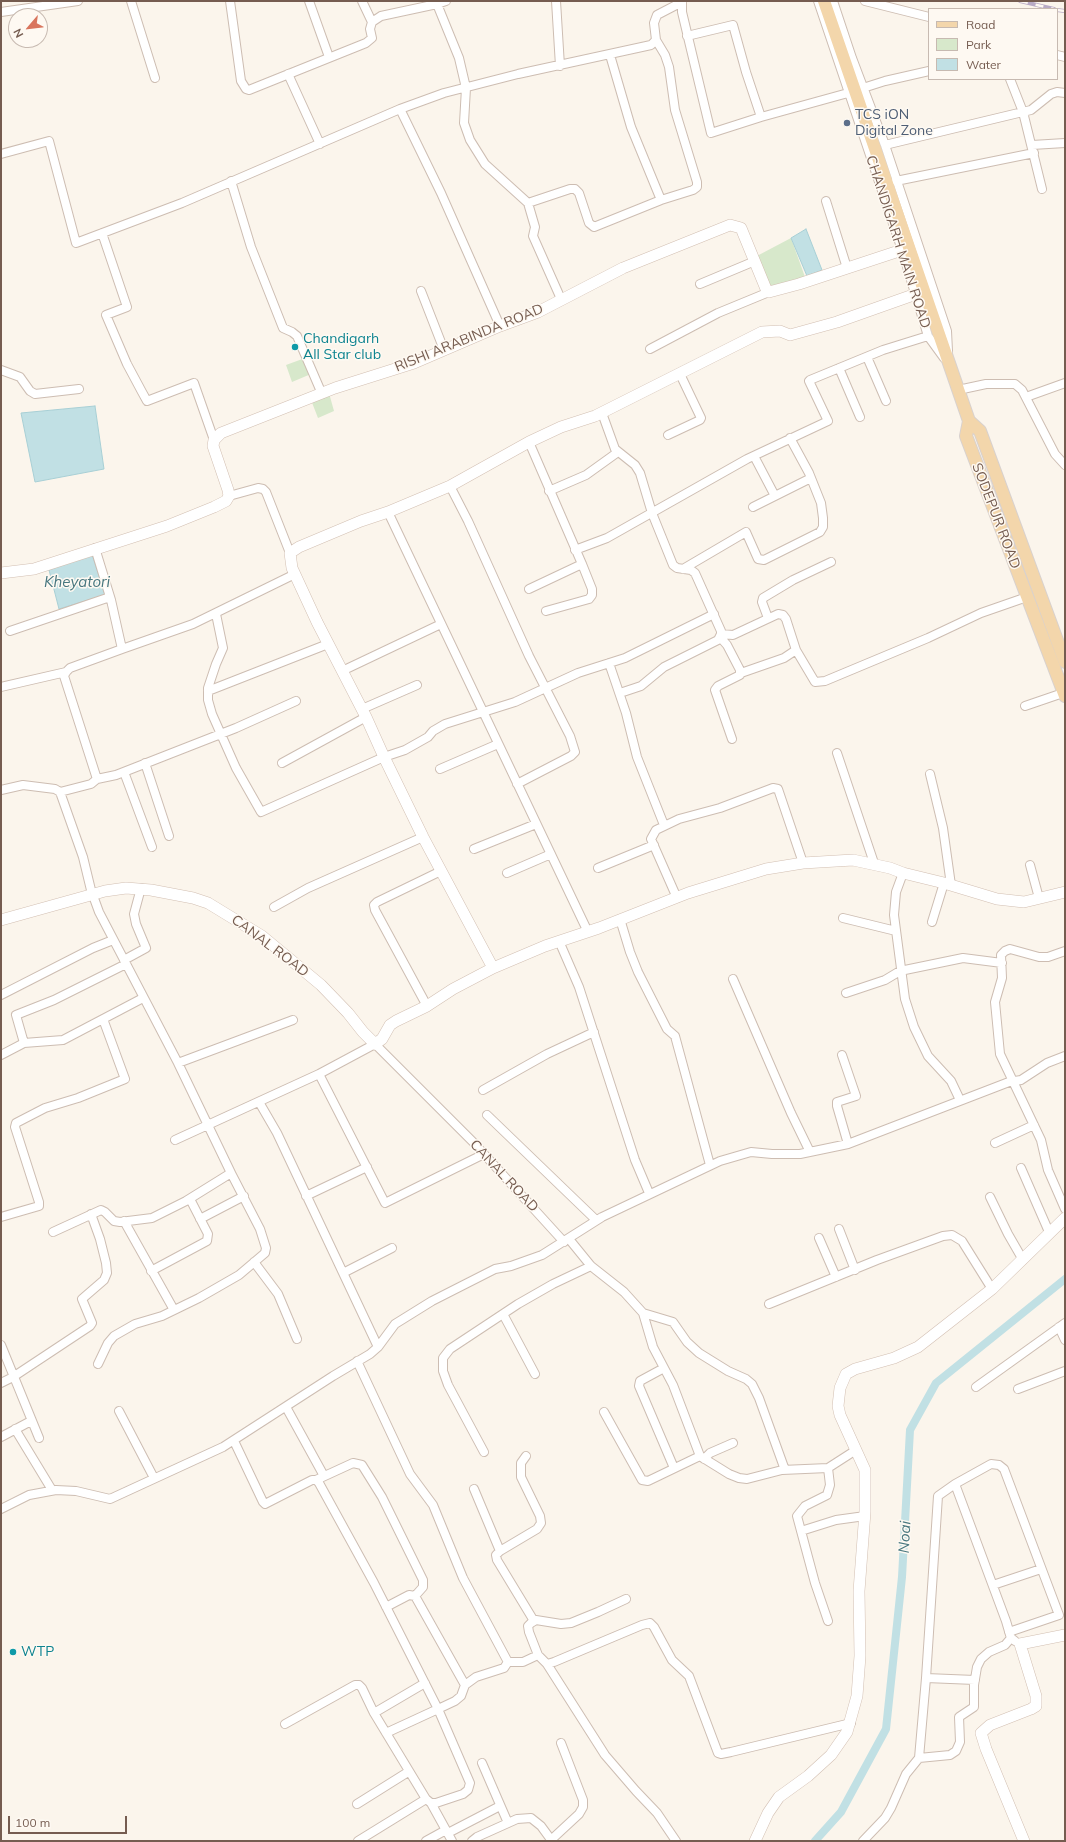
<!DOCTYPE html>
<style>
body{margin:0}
#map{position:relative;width:1066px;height:1842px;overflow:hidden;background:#fbf5ec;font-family:Mulish,sans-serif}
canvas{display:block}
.frame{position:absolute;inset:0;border:2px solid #755c50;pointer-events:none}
.legend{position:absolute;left:928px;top:8px;width:130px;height:72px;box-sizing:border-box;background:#fef9f2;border:1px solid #c7bab1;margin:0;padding:5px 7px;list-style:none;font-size:12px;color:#755c50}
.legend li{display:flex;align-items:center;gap:8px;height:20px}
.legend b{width:20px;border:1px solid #c7bab1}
.north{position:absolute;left:8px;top:8px;width:40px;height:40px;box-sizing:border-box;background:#fef9f2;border:1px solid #c7bab1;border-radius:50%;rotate:242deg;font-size:11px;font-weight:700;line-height:16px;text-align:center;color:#755c50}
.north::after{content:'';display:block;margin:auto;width:14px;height:18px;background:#d9755d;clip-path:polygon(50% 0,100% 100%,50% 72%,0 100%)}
.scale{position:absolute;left:8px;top:1816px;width:119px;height:18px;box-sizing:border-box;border:2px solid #755c50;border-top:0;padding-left:5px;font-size:12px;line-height:14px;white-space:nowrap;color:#755c50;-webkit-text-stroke:3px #fef9f2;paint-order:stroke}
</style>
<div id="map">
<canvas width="1066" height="1842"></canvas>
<div class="frame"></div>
<ul class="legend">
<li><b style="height:5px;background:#f3d6ab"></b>Road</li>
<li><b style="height:11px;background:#d7e8cb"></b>Park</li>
<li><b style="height:11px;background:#c1e0e4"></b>Water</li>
</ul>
<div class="north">N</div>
<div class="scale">100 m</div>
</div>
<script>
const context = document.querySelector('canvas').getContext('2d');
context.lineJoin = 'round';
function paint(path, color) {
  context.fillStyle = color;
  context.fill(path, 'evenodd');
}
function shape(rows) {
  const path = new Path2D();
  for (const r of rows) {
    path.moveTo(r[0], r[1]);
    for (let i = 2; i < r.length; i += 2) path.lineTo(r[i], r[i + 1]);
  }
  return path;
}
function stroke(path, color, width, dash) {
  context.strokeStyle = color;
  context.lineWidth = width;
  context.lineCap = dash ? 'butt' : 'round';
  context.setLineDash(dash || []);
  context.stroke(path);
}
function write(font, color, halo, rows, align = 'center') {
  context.font = font + ' Mulish,sans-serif';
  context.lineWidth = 3;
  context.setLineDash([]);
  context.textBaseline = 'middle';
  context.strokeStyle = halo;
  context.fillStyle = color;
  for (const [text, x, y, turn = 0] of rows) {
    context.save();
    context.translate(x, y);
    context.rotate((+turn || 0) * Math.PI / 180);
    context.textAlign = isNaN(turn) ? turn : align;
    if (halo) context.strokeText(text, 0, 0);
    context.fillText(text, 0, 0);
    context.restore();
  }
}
paint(shape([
 [791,238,805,277,770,288,755,257],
 [305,358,311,374,292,382,286,365],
 [329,393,334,411,318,418,311,400]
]), '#d7e8cb');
const water = shape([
 [806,229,822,270,807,276,791,238,806,229],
 [95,406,104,469,35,482,21,413,95,406],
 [92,554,105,595,59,609,49,570,92,554]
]);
paint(water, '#c1e0e4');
stroke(water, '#a8cfd5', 1);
stroke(shape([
 [815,1841,841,1812,886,1729,902,1577,910,1430,936,1383,1065,1279]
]), '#c1e0e4', 8);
const street = shape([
 [131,1,155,78],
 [230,1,241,81,246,89,249,90,366,43,372,38,370,29,372,22,381,16,437,4,436,1],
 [309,1,329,57],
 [362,1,372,22],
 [446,1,437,4,459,58,466,88,464,123,470,140,485,164,528,203,535,227,533,236,561,299],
 [556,1,560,66],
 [682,1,682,12,711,133,761,117],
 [818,1,902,250,928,336,944,358],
 [833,1,852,58,885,145,947,331,948,351],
 [865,1,929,17],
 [1,12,78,1],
 [687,36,733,25,746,72,761,117,848,93],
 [610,55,631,127,661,200],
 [1057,55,1065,57],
 [288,74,320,144],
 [1010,79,1023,112,1042,189],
 [863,88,885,81,929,71],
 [400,109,441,193,500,326],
 [885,145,1031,110,1051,94,1057,92,1065,93],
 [1032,145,1065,143],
 [1,154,49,141,76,243,182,203,400,109,444,93,518,74,651,45,656,40,654,23,657,15,682,2],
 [231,181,251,247,283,328,292,332,297,336,322,394],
 [896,181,1034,153],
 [826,201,847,268],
 [528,203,570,189,575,189,579,193,589,223,594,227,661,200,693,190,697,187,697,182,675,110,669,67,665,55,656,40],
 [102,233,127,307,106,315,127,364,142,392,147,401,194,383,214,440],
 [700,284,755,261],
 [421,291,444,350],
 [650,349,718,313,769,292],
 [867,357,886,401],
 [839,368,860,417],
 [1,370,20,377,30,391,35,394,79,389],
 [958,390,986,384,1015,384,1022,390,1055,454,1065,465],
 [1026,397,1065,383],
 [602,413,615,449,635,465,640,473,652,513,673,565,677,568,691,570,695,573,721,631,721,634,718,640,664,667,641,686,620,693],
 [668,435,700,420,701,418,680,374],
 [529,442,582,564,592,589,592,595,589,599,546,611],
 [754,456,775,496],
 [450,486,468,521,529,656,570,736,575,752,571,756,517,784],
 [549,491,586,475,618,452],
 [229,496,258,488,263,489,266,492,290,553],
 [753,507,811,478],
 [388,512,588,932],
 [575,550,607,538,747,459,828,421,809,381,810,380,883,350,928,336],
 [683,569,746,532,758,559,764,560,820,532,823,527,823,518,821,503,809,473,790,438],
 [529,589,582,564],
 [216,614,223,648,216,664,208,688,208,700,212,714,236,768,261,812,384,757,405,750,428,737,433,731,445,724,515,702,578,673,625,658,714,614],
 [768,618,762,602,763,598,793,580,831,562],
 [10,631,110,597],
 [721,634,733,635,778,614,783,615,786,619,796,650,784,658,741,673],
 [720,637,727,645,740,670,740,675,718,686,715,690,732,739],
 [122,649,193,624,295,574],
 [796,650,815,682,825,681,928,638,981,613,1027,597],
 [609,663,626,713,637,757,664,825],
 [342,671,441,624],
 [1,687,66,672],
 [208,691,328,644],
 [1025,706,1063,693],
 [362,709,417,685],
 [837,753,874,863],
 [145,763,169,836],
 [282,763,366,717],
 [440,769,498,744],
 [124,772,152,847],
 [930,774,943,828,951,885],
 [97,779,116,775,236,728,296,701],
 [1,790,23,785,55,789,60,792,83,857,91,890,99,912,178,1063,231,1173,186,1201,152,1218,120,1222,114,1221,105,1212,101,1210,53,1232],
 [60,792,91,784,97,779,64,676,66,672,70,668,122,649,111,600,95,548],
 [474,849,536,824],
 [1030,865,1039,898],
 [598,868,654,845],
 [507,873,551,854],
 [903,873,896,892,894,915,905,999,914,1027,928,1056,951,1081,960,1100],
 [677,898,651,839,656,830,679,819,720,808,773,788,778,789,803,863],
 [274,907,308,888,423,837],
 [843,918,896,931],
 [620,919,630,952,638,972,667,1029,675,1036,710,1165],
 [932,922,944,883],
 [559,941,579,987,635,1160,649,1193],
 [1065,951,1048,957,1039,957,1010,949,1005,951,1001,955,1002,978,995,1002,1000,1054,1041,1140,1048,1170,1065,1209],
 [124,960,146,948,136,924,134,914,141,888],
 [733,979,791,1113,810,1152],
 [846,993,885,980,900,971,963,958,1002,963],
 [1,995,93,948,113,940],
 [427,1006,375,910,374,905,377,902,441,871],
 [24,1043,16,1015,54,1000,126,964],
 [1,1055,24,1043,63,1040,143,998],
 [842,1055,856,1096,837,1102,837,1106,848,1144],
 [178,1063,293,1020],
 [319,1074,385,1203,484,1154],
 [483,1090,547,1054,594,1032],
 [259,1102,277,1133,378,1347],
 [487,1115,596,1220],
 [175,1140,319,1074,375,1044,473,1142,564,1242],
 [995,1143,1034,1125],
 [1021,1168,1049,1232],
 [306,1196,367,1167],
 [990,1197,1008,1234,1023,1260],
 [1,1217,39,1206,39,1202,15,1127,16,1123,45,1108,78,1098,125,1079,103,1019],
 [200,1219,244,1196],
 [124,1221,174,1310],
 [839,1229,855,1270],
 [819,1238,836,1277],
 [569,1239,591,1266,624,1292,643,1313,673,1322,687,1342,699,1353,728,1371,746,1379,752,1384,759,1398,785,1470],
 [254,1262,278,1294,297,1339],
 [151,1271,207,1241,208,1234,190,1199],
 [343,1273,392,1248],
 [769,1304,877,1260,943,1236,952,1235,962,1241,992,1289],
 [503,1314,535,1374],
 [1059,1327,1065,1340],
 [1,1345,39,1438],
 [98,1364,108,1343,114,1336,135,1324,162,1316,199,1298,239,1275,265,1253,266,1248,260,1229,231,1173],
 [664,1368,640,1381,639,1386,674,1468],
 [1,1383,13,1377,90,1326,92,1323,82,1299,104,1280,107,1273,106,1263,100,1239,91,1214],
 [976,1387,1065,1323],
 [1018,1389,1065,1371],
 [286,1407,324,1476],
 [119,1411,154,1478],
 [604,1412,642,1480,648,1481,700,1456,673,1385,653,1347,643,1313],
 [15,1429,52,1490],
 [1,1437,31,1421],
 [234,1441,263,1502,265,1504,312,1480,316,1480,319,1483,374,1583,438,1709,386,1733],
 [484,1452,448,1385,443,1371,443,1358,450,1349,518,1304,553,1284,591,1266],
 [526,1456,521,1463,521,1477,540,1516,541,1523,537,1529,500,1551,496,1555,497,1560,534,1621],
 [700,1456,729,1474,739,1478,747,1479,782,1470,828,1468],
 [704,1459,710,1453,733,1443],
 [316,1480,353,1463,362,1465,382,1497,423,1580,423,1587,415,1596],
 [955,1484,938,1496,926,1678,919,1758,950,1755,956,1751,960,1742,959,1717,974,1707,974,1685,977,1667,981,1659,989,1652,1005,1645,1011,1638],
 [474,1489,500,1551],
 [1,1509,29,1495,56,1490,76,1491,110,1499,223,1447,333,1376,370,1354,378,1347,395,1324,432,1301,495,1269,511,1266,542,1255,602,1217,720,1161,751,1152,772,1154,800,1154,848,1144,1009,1082,1021,1080,1047,1063,1065,1056],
 [801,1531,836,1520,865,1516],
 [993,1585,1041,1569],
 [386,1607,409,1595,415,1596,465,1685],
 [828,1621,815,1583,797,1516,805,1506,827,1495,830,1485,828,1468,856,1450],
 [1009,1632,1059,1615,1004,1469,999,1465,991,1464,955,1484,1006,1621,1011,1638,1015,1641],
 [538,1655,529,1632,528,1626,531,1623,536,1620,561,1624,571,1623,598,1612,626,1599],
 [508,1662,523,1662,538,1655,547,1664,554,1662,642,1625,650,1623,654,1627,672,1660,689,1676,718,1753,721,1754,731,1752,851,1723],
 [547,1664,605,1755,636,1791,657,1813,676,1841],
 [926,1678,975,1680],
 [374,1713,425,1683],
 [285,1724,355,1685,359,1685,362,1688,374,1713,426,1799,431,1803,436,1803,463,1794,468,1790,470,1783,438,1709,455,1701,461,1696,465,1685,476,1677,504,1668,508,1662,463,1578,433,1505,410,1474,357,1361],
 [482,1763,508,1823],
 [431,1803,452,1841],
 [357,1804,408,1772],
 [448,1833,500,1806],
 [551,1840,579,1814,583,1807,583,1800,561,1743],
 [358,1841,426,1799],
 [426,1841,446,1830],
 [472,1841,477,1837,517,1819,531,1818,541,1826,552,1841],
 [863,1841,885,1818,891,1808,906,1774,919,1758]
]);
const secondary = shape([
 [1,573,34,569,167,526,214,507,226,501,229,496,228,490,213,446,214,440,221,433,335,388,414,363,500,326,538,312,623,268,730,225,741,228,766,289,769,292,799,284,902,250],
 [1,920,105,891,126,888,151,890,193,898,208,903,262,936,321,985,348,1013,363,1032,375,1044,382,1039,390,1025,396,1021,427,1006,453,989,493,968,545,946,599,928,688,893,766,869,803,863,853,860,890,868,903,873,944,883,997,899,1024,902,1065,892],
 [493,968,423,837,384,757,366,717,317,622,292,568,290,553,299,547,361,521,388,512,450,486,529,442,561,427,595,416,762,332,780,331,790,335,837,322,916,294],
 [755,1841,768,1813,779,1797,808,1776,831,1755,847,1732,857,1696,860,1656,859,1591,865,1512,865,1470,840,1415,838,1406,840,1388,846,1374,855,1369,894,1358,918,1347,992,1289,1065,1218],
 [1024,1841,986,1749,981,1733,990,1725,1031,1709,1036,1706,1036,1696,1020,1644,1065,1635]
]);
const primary = shape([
 [824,1,969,421,966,436,1065,696],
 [969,421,980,431,1065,662]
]);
stroke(street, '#cdbdb2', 10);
stroke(secondary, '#d2bfb2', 12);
stroke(primary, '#d8d1ce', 14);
stroke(street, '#fff', 8);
stroke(secondary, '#fff', 11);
stroke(primary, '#f3d6ab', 12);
const rail = shape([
 [1020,1,1054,9],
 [1057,10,1065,11]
]);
stroke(rail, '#b8aac5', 4);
stroke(rail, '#fef9f2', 2.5, [8]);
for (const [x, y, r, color] of [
 [847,123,4,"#5c6f8a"],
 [295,347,4,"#0f9aa8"],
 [13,1652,4,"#0f9aa8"]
]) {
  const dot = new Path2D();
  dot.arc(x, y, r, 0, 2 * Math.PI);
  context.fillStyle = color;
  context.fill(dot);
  stroke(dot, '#fef9f2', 1.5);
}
write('14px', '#4e5e75', '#fef9f2', [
 ["TCS iON",855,115],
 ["Digital Zone",855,131]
], 'left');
write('14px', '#755c50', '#fef9f2', [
 ["CHANDIGARH MAIN ROAD",898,242,72],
 ["RISHI ARABINDA ROAD",469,338,-22],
 ["SODEPUR ROAD",996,516,69],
 ["CANAL ROAD",270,946,37],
 ["CANAL ROAD",504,1176,47]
]);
write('14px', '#0d838f', '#fef9f2', [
 ["Chandigarh",303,339],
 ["All Star club",303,355],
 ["WTP",21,1652]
], 'left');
write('italic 15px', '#48777f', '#fef9f2', [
 ["Kheyatori",77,582],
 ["Noai",905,1537,-87]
]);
</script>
